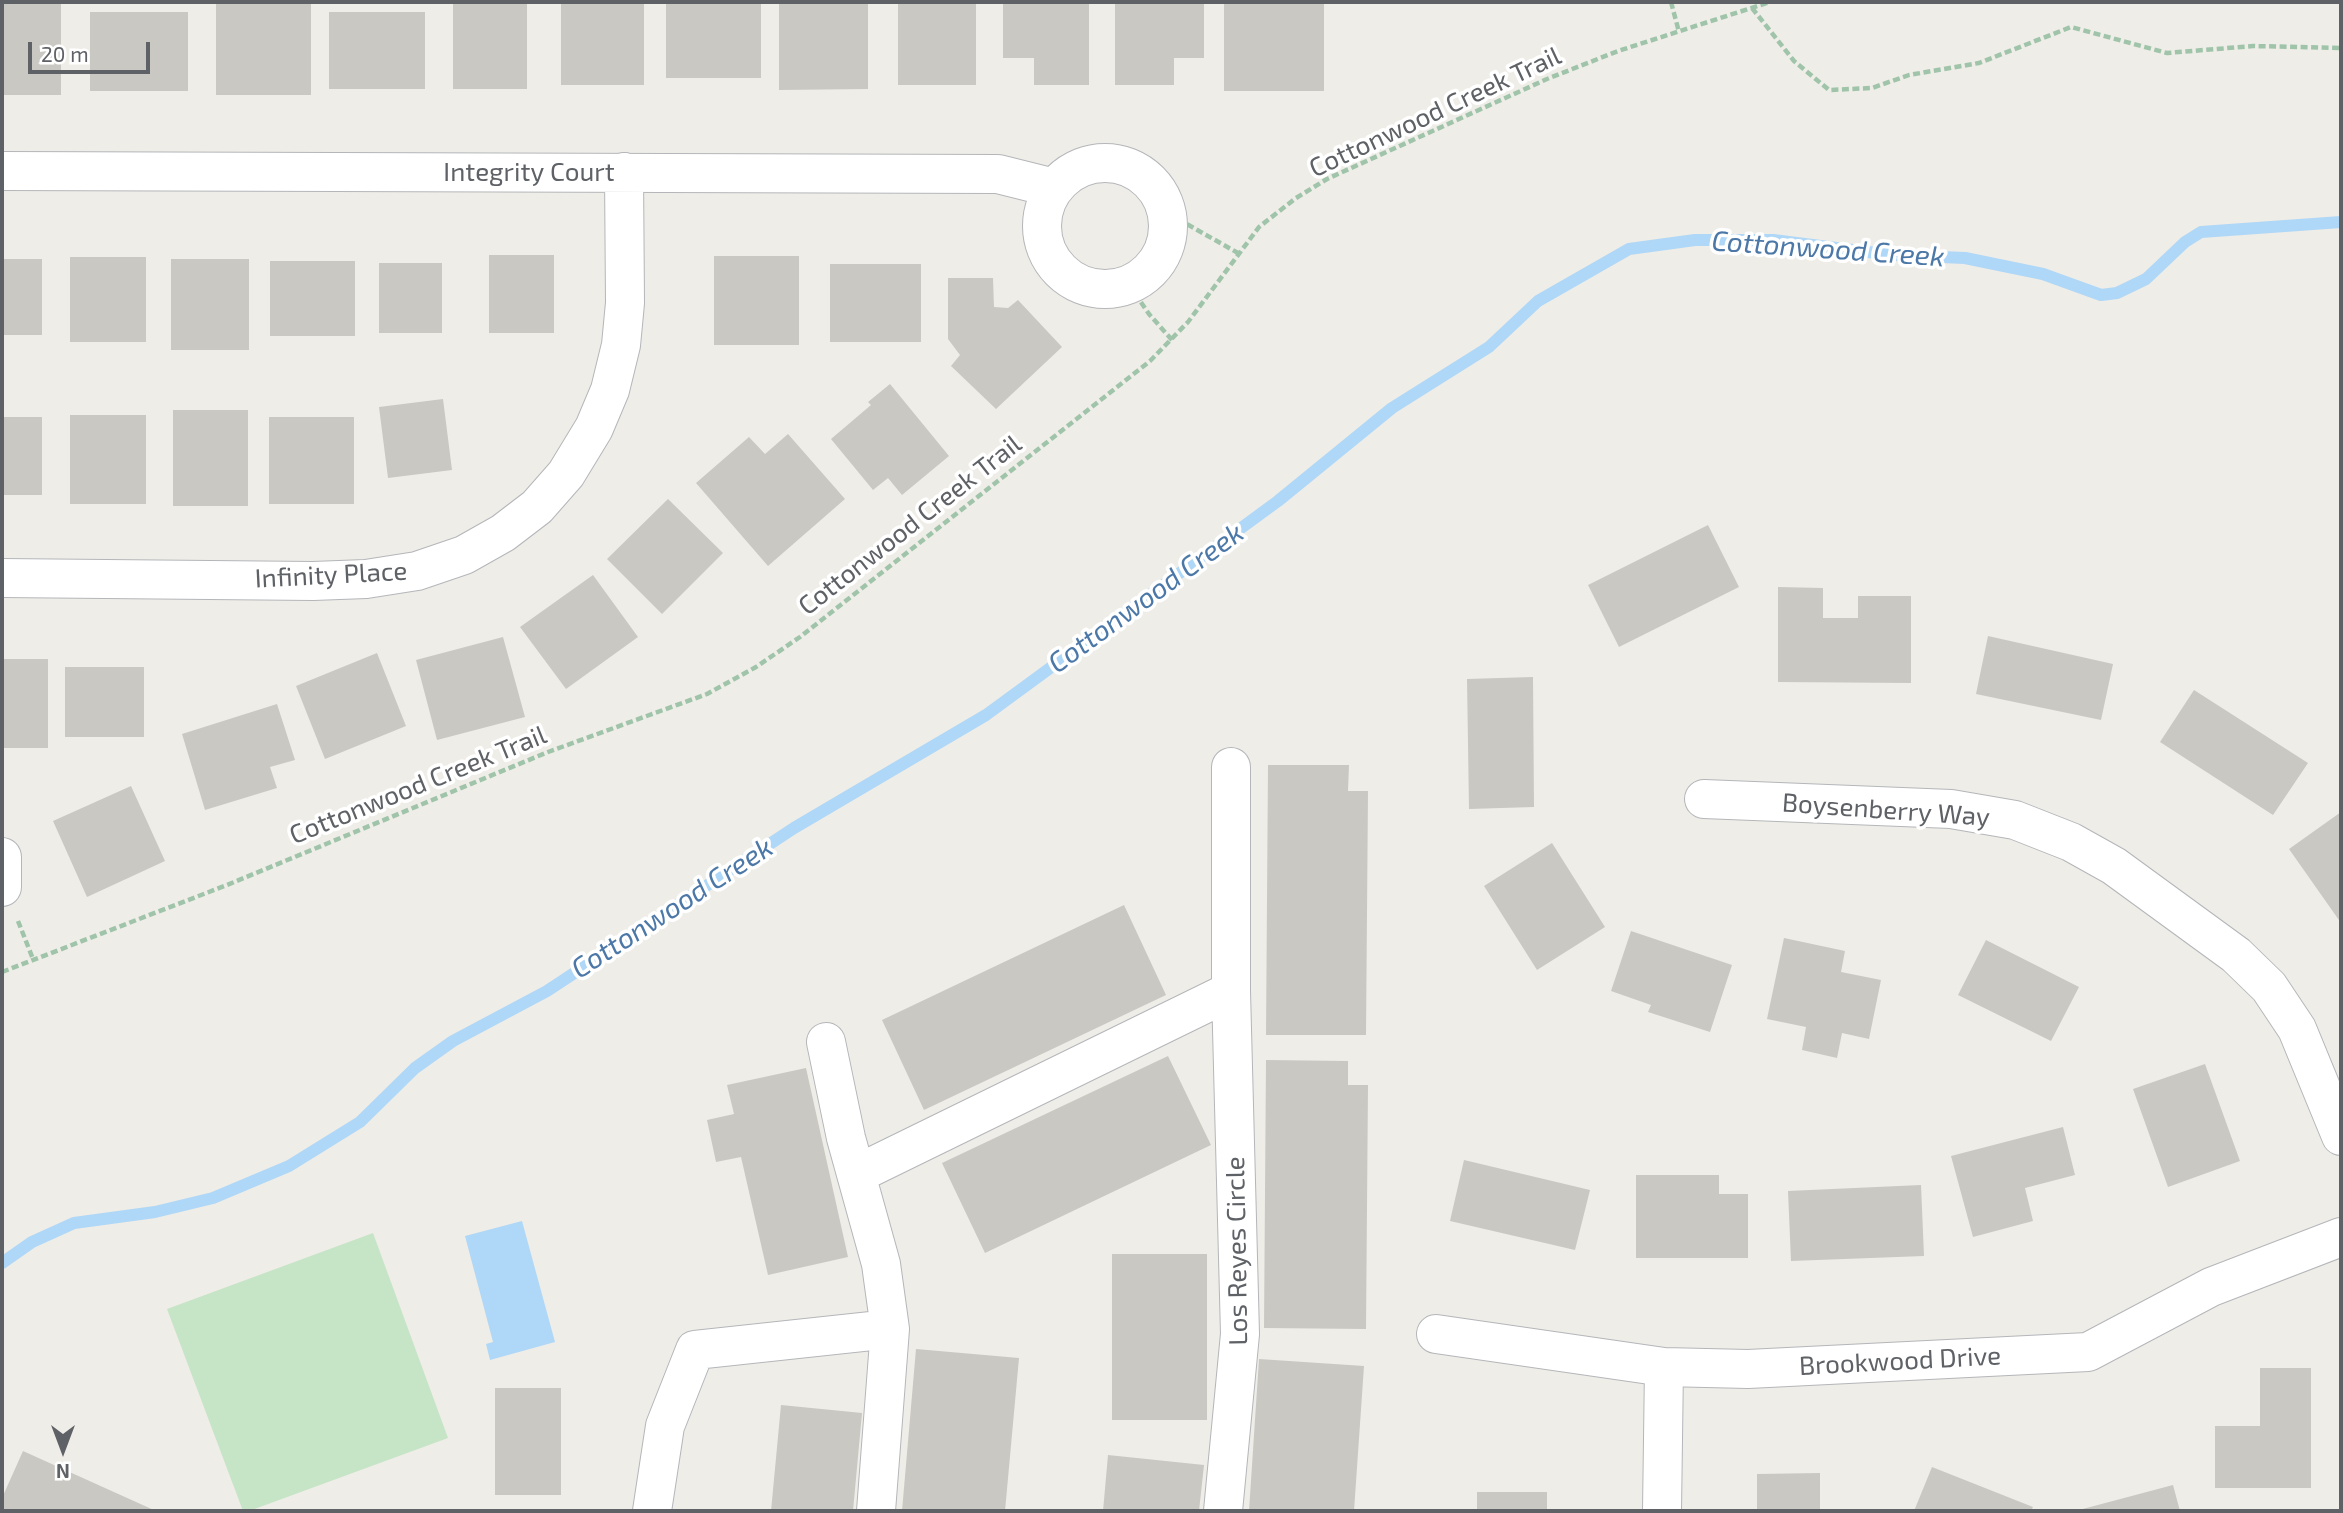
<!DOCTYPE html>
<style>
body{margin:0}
#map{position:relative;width:2343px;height:1513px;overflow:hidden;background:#efede7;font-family:"Exo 2",sans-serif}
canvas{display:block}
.frame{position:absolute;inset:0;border:4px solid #5e6165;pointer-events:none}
.north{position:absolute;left:28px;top:1415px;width:70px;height:70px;-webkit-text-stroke:5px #fff;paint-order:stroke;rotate:180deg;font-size:19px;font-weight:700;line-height:28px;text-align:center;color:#5e6165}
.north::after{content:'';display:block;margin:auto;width:24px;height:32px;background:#5e6165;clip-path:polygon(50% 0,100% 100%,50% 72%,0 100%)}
.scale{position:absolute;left:28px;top:42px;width:122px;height:32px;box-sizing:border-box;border:4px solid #5e6165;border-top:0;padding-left:9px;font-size:21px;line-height:24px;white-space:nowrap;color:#5e6165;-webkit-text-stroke:5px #fff;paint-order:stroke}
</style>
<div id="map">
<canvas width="2343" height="1513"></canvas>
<div class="frame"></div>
<div class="north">N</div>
<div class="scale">20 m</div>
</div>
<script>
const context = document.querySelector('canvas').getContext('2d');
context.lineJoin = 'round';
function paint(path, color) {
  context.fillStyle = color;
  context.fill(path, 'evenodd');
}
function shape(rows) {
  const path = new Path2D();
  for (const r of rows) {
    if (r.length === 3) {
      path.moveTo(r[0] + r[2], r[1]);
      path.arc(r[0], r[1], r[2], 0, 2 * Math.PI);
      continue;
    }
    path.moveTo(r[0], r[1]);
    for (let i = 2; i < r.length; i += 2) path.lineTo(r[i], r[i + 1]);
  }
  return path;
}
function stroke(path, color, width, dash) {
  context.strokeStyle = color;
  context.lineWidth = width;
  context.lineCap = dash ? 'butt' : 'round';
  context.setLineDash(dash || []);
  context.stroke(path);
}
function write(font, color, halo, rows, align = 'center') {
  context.font = font + ' "Exo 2",sans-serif';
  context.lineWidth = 7;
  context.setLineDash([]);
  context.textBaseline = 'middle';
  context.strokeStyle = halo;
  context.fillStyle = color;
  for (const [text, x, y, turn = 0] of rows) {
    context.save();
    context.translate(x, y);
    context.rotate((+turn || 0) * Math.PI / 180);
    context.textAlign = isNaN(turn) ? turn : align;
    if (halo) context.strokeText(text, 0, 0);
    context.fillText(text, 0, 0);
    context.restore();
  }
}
paint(shape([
 [373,1233,448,1438,249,1511,243,1511,167,1309]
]), '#c6e4c6');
paint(shape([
 [522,1221,555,1342,490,1360,486,1344,493,1342,465,1236]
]), '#afd7f7');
stroke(shape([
 [2,1263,32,1242,74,1223,155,1212,213,1198,289,1166,360,1122,415,1068,453,1041,547,991,794,828,986,715,1278,501,1392,408,1489,347,1538,301,1629,249,1695,240,1773,240,1892,255,1965,258,2043,274,2101,295,2117,293,2146,279,2185,242,2201,232,2341,222]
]), '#afd7f7', 12);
paint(shape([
 [2,2,61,3,61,95,2,95],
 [453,2,527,2,527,89,453,89],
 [666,2,761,2,761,78,666,78],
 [779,2,868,2,868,89,779,90],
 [1003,2,1089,2,1089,85,1034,85,1034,58,1003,58],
 [1115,2,1204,2,1204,58,1174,58,1174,85,1115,85],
 [1224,2,1324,2,1324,91,1224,91],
 [216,3,311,3,311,95,216,95],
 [561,4,644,4,644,85,561,85],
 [898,4,976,4,976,85,898,85],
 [90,12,188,12,188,91,90,91],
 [329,12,425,12,425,89,329,89],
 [489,255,554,255,554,333,489,333],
 [714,256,799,256,799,345,714,345],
 [70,257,146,257,146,342,70,342],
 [2,259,42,259,42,335,2,335],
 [171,259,249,259,249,350,171,350],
 [270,261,355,261,355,336,270,336],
 [379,263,442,263,442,333,379,333],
 [830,264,921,264,921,342,830,342],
 [948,278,993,278,994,307,1008,308,1018,300,1062,347,996,409,951,366,960,355,948,339],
 [890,384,949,456,902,495,888,478,873,490,831,439,871,405,868,402],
 [443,399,452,470,388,478,379,407],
 [173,410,248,410,248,506,173,506],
 [70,415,146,415,146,504,70,504],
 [2,417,42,417,42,495,2,495],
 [269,417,354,417,354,504,269,504],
 [788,434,845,499,768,566,696,483,749,437,765,454],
 [668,499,723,553,662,614,607,559],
 [1708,525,1739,587,1619,647,1588,585],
 [593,575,638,637,566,689,520,627],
 [1778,587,1823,588,1823,618,1858,618,1858,596,1911,596,1911,683,1778,682],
 [1988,636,2113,664,2101,720,1976,694],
 [503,637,525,717,437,740,416,660],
 [377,653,406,726,325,759,296,686],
 [2,659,48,659,48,748,2,748],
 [65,667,144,667,144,737,65,737],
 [1533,677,1534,807,1469,809,1467,679],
 [2194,690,2308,763,2273,815,2160,742],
 [277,704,295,760,270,767,277,788,205,810,182,734],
 [1268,765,1349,765,1348,791,1368,791,1366,1035,1266,1035],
 [131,786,165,861,87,897,53,821],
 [2341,812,2341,923,2289,849],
 [1552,843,1605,927,1537,970,1484,886],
 [1124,905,1166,995,924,1110,882,1020],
 [1631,931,1732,965,1710,1032,1648,1012,1651,1005,1611,991],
 [1784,938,1845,951,1841,972,1881,980,1869,1039,1842,1033,1837,1058,1802,1050,1806,1027,1767,1019],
 [1986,940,2079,987,2051,1041,1958,995],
 [1168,1056,1211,1145,985,1253,942,1163],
 [1266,1060,1348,1061,1348,1085,1368,1085,1366,1329,1264,1328],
 [2205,1064,2240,1161,2168,1187,2133,1089],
 [806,1068,848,1257,768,1275,741,1157,716,1162,707,1120,734,1114,727,1085],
 [2063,1127,2075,1175,2025,1188,2033,1221,1973,1237,1951,1156],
 [1464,1160,1590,1190,1575,1250,1450,1221],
 [1636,1175,1719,1175,1719,1194,1748,1194,1748,1258,1636,1258],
 [1921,1185,1924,1256,1791,1261,1788,1191],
 [1112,1254,1207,1254,1207,1420,1112,1420],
 [916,1349,1019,1358,1005,1511,902,1511],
 [1259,1359,1364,1366,1354,1511,1249,1511],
 [2260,1368,2311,1368,2311,1488,2215,1488,2215,1426,2260,1426],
 [495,1388,561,1388,561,1495,495,1495],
 [781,1405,862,1413,853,1511,771,1511],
 [23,1451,156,1511,2,1511,2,1498],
 [1108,1455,1204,1465,1199,1511,1103,1511],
 [1932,1467,2033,1507,2031,1511,1914,1511],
 [1820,1473,1820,1511,1757,1511,1757,1474],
 [2173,1485,2180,1511,2079,1511,2079,1510],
 [1477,1492,1547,1492,1547,1511,1477,1511]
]), '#cac8c3');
const street = shape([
 [1105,226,63],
 [2,171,998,174,1054,188],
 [2,578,313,581,366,579,417,571,464,555,503,533,537,507,566,474,594,428,610,390,621,345,625,303,624,172],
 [1704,799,1951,809,2015,820,2071,842,2114,866,2236,955,2269,987,2297,1029,2341,1136],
 [2,857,2,887],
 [826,1042,846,1138,881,1264,890,1329,876,1511],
 [857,1174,1231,991],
 [1436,1334,1664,1367,1748,1369,2088,1352,2211,1287,2341,1237],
 [652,1511,665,1426,695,1350,890,1329],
 [1223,1511,1240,1334,1231,991,1231,767],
 [1662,1511,1664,1367]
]);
stroke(street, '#b4b6ba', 40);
stroke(shape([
 [1671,2,1679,32],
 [1752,8,1794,61,1829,90,1872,88,1909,75,1979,63,2071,27,2167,53,2253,46,2341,48],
 [1169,214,1238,253],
 [1129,285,1149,314,1172,340],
 [18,921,33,959],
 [2,972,227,885,548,752,707,694,756,667,800,637,1150,361,1188,322,1259,227,1296,198,1327,179,1547,79,1618,51,1770,2]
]), '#9fc4aa', 4.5, [7, 3.5]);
stroke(street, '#fff', 38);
write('26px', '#5e6165', '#fff', [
 ["Cottonwood Creek Trail",1435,112,-25],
 ["Integrity Court",529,172],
 ["Cottonwood Creek Trail",910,525,-38],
 ["Infinity Place",331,575,-3],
 ["Cottonwood Creek Trail",418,785,-22],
 ["Boysenberry Way",1886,810,4],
 ["Los Reyes Circle",1237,1251,-91],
 ["Brookwood Drive",1900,1361,-3]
]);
write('italic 28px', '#4c78a8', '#fff', [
 ["Cottonwood Creek",1828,249,4],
 ["Cottonwood Creek",1146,598,-36],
 ["Cottonwood Creek",672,908,-33]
]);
</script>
